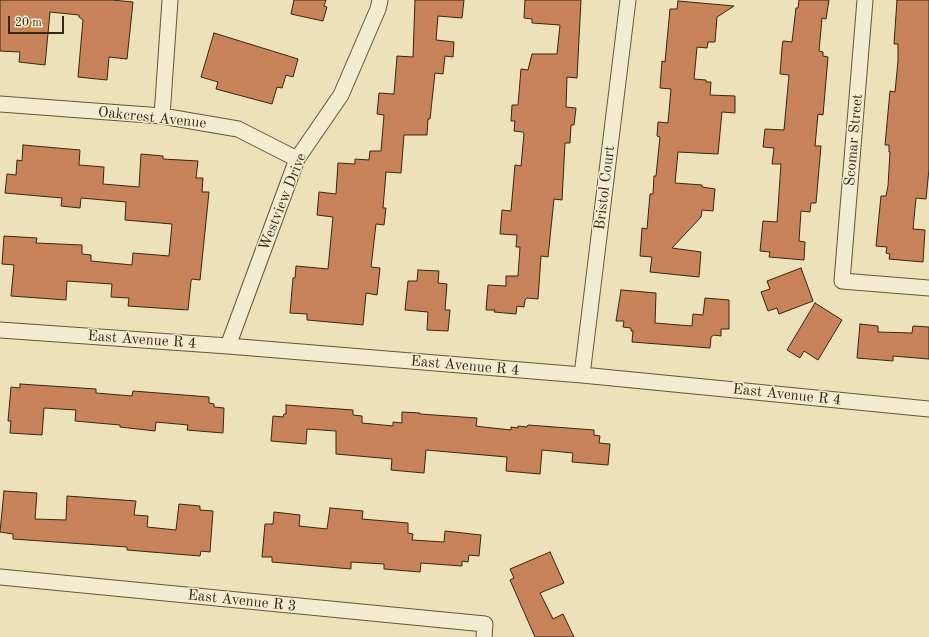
<!DOCTYPE html>
<style>
body{margin:0}
#map{position:relative;width:929px;height:637px;overflow:hidden;background:#ece1b8;font-family:"Old Standard TT",serif}
canvas{display:block}
.scale{position:absolute;left:8px;top:16px;width:56px;height:18px;box-sizing:border-box;border:2px solid #372611;border-top:0;padding-left:5px;font-size:12px;line-height:14px;white-space:nowrap;color:#372611;-webkit-text-stroke:3px #f3ecd1;paint-order:stroke}
</style>
<div id="map">
<canvas width="929" height="637"></canvas>
<div class="scale">20 m</div>
</div>
<script>
const context = document.querySelector('canvas').getContext('2d');
context.lineJoin = 'round';
function paint(path, color) {
  context.fillStyle = color;
  context.fill(path, 'evenodd');
}
function shape(rows) {
  const path = new Path2D();
  for (const r of rows) {
    path.moveTo(r[0], r[1]);
    for (let i = 2; i < r.length; i += 2) path.lineTo(r[i], r[i + 1]);
  }
  return path;
}
function stroke(path, color, width, dash) {
  context.strokeStyle = color;
  context.lineWidth = width;
  context.lineCap = dash ? 'butt' : 'round';
  context.setLineDash(dash || []);
  context.stroke(path);
}
function write(font, color, halo, rows, align = 'center') {
  context.font = font + ' "Old Standard TT",serif';
  context.lineWidth = 3;
  context.setLineDash([]);
  context.textBaseline = 'middle';
  context.strokeStyle = halo;
  context.fillStyle = color;
  for (const [text, x, y, turn = 0] of rows) {
    context.save();
    context.translate(x, y);
    context.rotate((+turn || 0) * Math.PI / 180);
    context.textAlign = isNaN(turn) ? turn : align;
    if (halo) context.strokeText(text, 0, 0);
    context.fillText(text, 0, 0);
    context.restore();
  }
}
const building = shape([
 [0,0,112,0,133,2,127,59,109,57,107,80,78,77,83,20,79,17,79,15,50,12,45,65,19,62,20,52,0,51,0,0],
 [294,0,326,0,324,6,327,7,323,21,291,14,294,0],
 [415,0,464,0,462,18,438,16,436,40,454,42,453,57,445,56,443,74,435,73,430,119,428,119,427,135,404,135,401,173,386,172,383,208,386,208,384,225,376,224,371,267,380,268,377,295,366,293,363,325,307,320,307,314,290,313,293,278,295,278,296,266,328,269,333,217,317,215,319,192,336,194,338,163,355,164,355,159,369,160,370,151,381,151,384,115,377,114,379,93,394,94,397,56,413,57,415,0],
 [525,0,581,0,577,78,567,77,566,107,576,108,574,125,571,125,570,143,565,143,562,200,554,199,548,257,541,256,538,299,527,298,525,300,524,307,517,306,516,314,494,312,495,310,486,310,488,285,506,286,506,276,518,276,520,247,516,247,517,235,500,234,502,210,511,211,515,165,521,166,524,134,523,132,514,131,515,121,511,121,512,105,518,105,521,69,528,70,532,54,557,54,560,25,532,23,532,19,524,18,525,0],
 [799,0,829,0,826,19,822,18,819,51,823,52,823,56,828,57,823,115,818,114,815,146,821,146,816,203,811,203,810,212,801,211,799,241,805,242,804,260,769,257,770,252,760,251,763,221,777,222,781,164,772,164,774,148,763,147,765,129,784,130,789,75,780,74,782,48,783,41,792,42,796,8,798,8,799,0],
 [897,0,929,0,929,169,926,199,916,198,913,229,925,230,923,262,889,259,890,254,886,253,887,247,876,246,881,196,886,196,888,186,890,152,889,152,889,145,885,145,890,91,895,92,898,61,898,44,894,44,897,0],
 [678,1,734,6,717,17,715,42,708,42,707,48,697,47,694,79,706,80,706,82,711,82,710,95,735,96,735,113,722,112,718,154,678,152,675,183,702,185,702,187,715,189,713,211,702,210,701,217,672,248,701,252,699,277,650,272,652,257,640,256,642,228,647,229,650,194,653,194,654,176,656,176,660,137,657,136,658,122,668,123,671,89,660,88,662,61,665,62,670,9,677,9,678,1],
 [214,33,298,59,293,77,286,75,282,88,277,87,272,104,216,89,218,82,201,77,214,33],
 [23,145,80,150,79,165,104,167,103,184,139,187,141,154,163,156,163,159,198,161,196,178,203,178,202,192,209,192,200,280,192,279,191,281,188,310,128,306,129,298,111,297,112,284,67,281,66,300,11,296,14,265,2,264,4,236,37,238,36,243,82,245,82,254,91,255,91,261,132,265,133,253,169,256,172,224,125,220,126,202,81,198,80,208,61,206,62,198,5,193,7,174,16,175,17,160,22,161,23,145],
 [801,268,813,301,779,314,777,308,768,311,761,292,770,289,767,281,801,268],
 [418,270,439,271,438,283,447,284,445,310,450,310,448,331,427,330,428,312,405,310,408,281,417,281,418,270],
 [621,290,656,293,655,323,692,326,693,314,703,315,705,298,729,300,729,329,721,329,721,336,714,335,711,337,710,348,632,342,633,331,631,331,631,328,623,327,624,321,616,321,621,290],
 [815,303,842,320,818,360,804,351,800,358,787,350,815,303],
 [860,324,878,326,878,332,912,333,913,326,929,327,929,359,893,356,893,361,857,358,860,324],
 [20,384,96,389,96,393,132,396,133,391,209,397,209,403,214,404,214,407,224,408,223,433,187,430,188,425,156,422,155,431,120,427,120,425,75,421,76,410,44,408,42,435,10,433,11,421,8,421,11,387,20,388,20,384],
 [286,405,353,410,353,415,362,416,362,423,393,426,393,422,402,423,402,412,420,413,420,414,477,418,476,426,483,427,511,430,511,427,518,428,518,426,527,427,528,425,594,430,594,435,600,436,599,443,610,444,608,465,572,462,573,453,542,450,540,474,506,471,507,457,426,450,424,473,391,470,392,459,336,454,336,431,307,429,306,444,271,441,273,416,283,417,284,414,286,414,286,405],
 [4,491,37,493,35,519,66,520,67,496,136,501,134,515,148,516,147,527,176,530,179,504,200,506,200,510,213,511,210,552,201,551,200,556,127,550,127,547,13,539,13,534,0,532,4,491],
 [330,508,363,511,362,519,408,523,408,533,413,534,412,540,444,542,445,531,481,535,479,556,469,555,468,562,462,561,462,566,421,563,420,572,384,569,384,564,351,562,351,569,272,562,272,557,262,557,265,524,273,524,274,512,300,515,299,526,327,529,330,508],
 [550,552,564,583,540,593,553,619,563,614,574,637,535,637,510,580,514,578,510,569,550,552]
]);
paint(building, '#c8835b');
stroke(building, '#372611', 1);
const street = shape([
 [865,0,842,281,929,288],
 [0,104,162,116,238,129,297,159],
 [162,116,170,0],
 [0,330,228,346,582,375,929,409],
 [228,346,297,159,341,95,378,9,380,0],
 [582,375,628,0],
 [0,577,485,624,484,637]
]);
stroke(street, '#64553b', 17);
stroke(street, '#f3ecd1', 15);
write('15px', '#372611', '#f3ecd1', [
 ["Oakcrest Avenue",152,118,6],
 ["Scomar Street",854,140,-85],
 ["Bristol Court",605,188,-83],
 ["Westview Drive",283,202,-68],
 ["East Avenue R 4",142,340,4],
 ["East Avenue R 4",465,366,5],
 ["East Avenue R 4",787,395,6],
 ["East Avenue R 3",242,601,6]
]);
</script>
